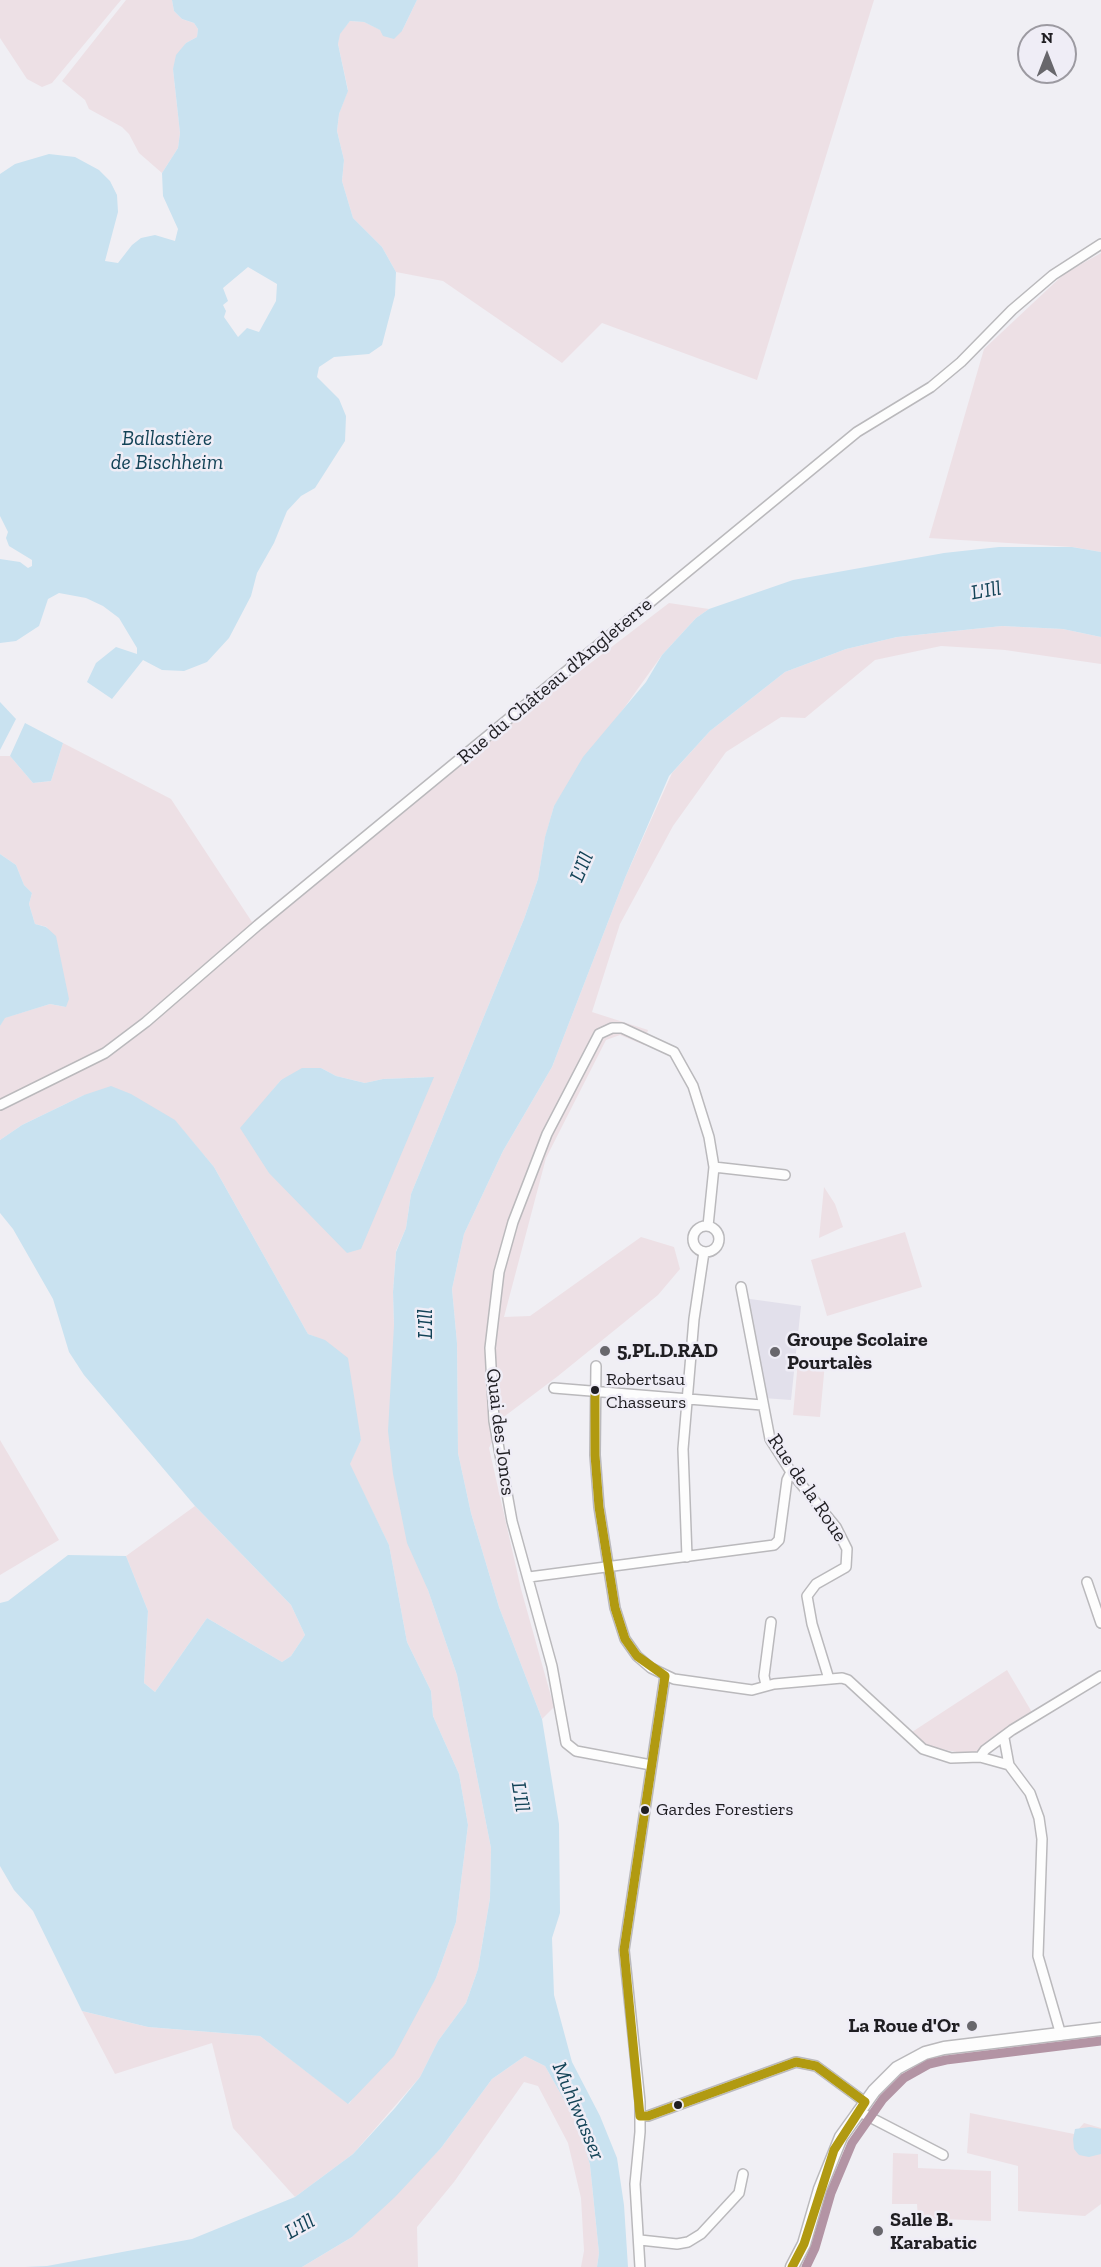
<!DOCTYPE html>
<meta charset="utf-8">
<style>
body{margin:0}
#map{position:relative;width:1101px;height:2267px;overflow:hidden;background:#f0eff4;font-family:"Zilla Slab",serif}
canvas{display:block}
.north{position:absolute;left:1017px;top:24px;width:60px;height:60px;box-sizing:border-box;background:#efedf6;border:2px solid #9c9aa1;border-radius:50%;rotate:0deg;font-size:16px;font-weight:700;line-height:24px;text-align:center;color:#1f1e22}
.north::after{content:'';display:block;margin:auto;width:21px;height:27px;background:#68676c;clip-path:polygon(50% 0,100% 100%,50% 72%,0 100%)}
</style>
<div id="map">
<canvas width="1101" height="2267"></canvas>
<div class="north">N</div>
</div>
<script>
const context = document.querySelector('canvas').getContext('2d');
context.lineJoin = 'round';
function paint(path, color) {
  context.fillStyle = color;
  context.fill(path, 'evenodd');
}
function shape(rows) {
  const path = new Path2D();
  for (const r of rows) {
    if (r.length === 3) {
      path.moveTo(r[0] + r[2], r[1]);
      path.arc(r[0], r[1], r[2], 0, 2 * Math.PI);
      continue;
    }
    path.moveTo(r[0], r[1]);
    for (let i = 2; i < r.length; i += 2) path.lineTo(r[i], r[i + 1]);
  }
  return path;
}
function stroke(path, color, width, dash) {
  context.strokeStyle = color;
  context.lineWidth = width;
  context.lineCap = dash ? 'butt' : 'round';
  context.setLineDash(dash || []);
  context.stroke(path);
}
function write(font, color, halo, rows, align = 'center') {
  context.font = font + ' "Zilla Slab",serif';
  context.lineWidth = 5;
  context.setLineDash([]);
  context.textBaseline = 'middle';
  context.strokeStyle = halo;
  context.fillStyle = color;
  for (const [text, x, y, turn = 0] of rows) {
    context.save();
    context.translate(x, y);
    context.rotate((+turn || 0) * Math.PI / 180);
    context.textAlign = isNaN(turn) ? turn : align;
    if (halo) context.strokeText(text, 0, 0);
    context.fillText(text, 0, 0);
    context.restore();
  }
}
paint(shape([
 [743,1298,801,1306,791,1400,763,1398]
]), '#e2e0eb');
paint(shape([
 [0,0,121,0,52,83,42,87,27,79,0,38],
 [126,0,172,0,174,11,182,19,194,23,198,29,197,37,186,43,173,69,180,133,178,148,162,173,139,153,129,134,122,127,89,109,85,100,62,81],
 [417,0,874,0,757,380,602,323,562,363,443,281,396,272,382,247,353,218,342,181,344,160,337,131,339,114,348,90,338,44,339,34,350,21,364,22,381,30,402,31],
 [1101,253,1101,552,1072,547,929,538,984,349,1065,273],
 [669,603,709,609,696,618,662,655,554,806,545,838,538,879,524,919,411,1194,406,1228,396,1251,393,1292,394,1325,428,1590,457,1675,491,1848,490,1898,478,1969,466,2003,438,2041,420,2077,353,2154,295,2197,233,2128,212,2043,115,2074,82,2011,148,2027,260,2036,349,2104,436,1978,456,1922,468,1825,459,1774,433,1716,431,1691,407,1642,389,1545,349,1464,361,1440,325,1341,308,1334,214,1167,174,1120,84,1095,22,1125,0,1140,0,1026,4,1018,50,1004,66,1007,47,927,35,924,29,904,32,893,24,885,16,865,0,854,0,756,10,756,33,783,51,781,63,743,171,799,252,922],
 [321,1068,336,1076,365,1083,383,1079,434,1077,272,1091,281,1080],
 [1002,626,1063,629,1101,637,1101,664,1005,650,941,646,875,660,805,718,781,717,726,752,673,826,620,924,592,1012,648,1030,644,1045,620,1035,606,1040,546,1158,504,1317,530,1316,641,1237,674,1247,680,1269,658,1295,558,1376,505,1416,489,1448,521,1589,554,1707,542,1719,499,1607,471,1513,458,1453,457,1343,452,1289,464,1234,503,1151,552,1067,625,878,672,773,710,731,785,672,846,649,897,637],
 [824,1187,835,1204,843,1227,819,1238],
 [905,1232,922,1287,827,1316,811,1260],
 [798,1361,825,1363,820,1417,793,1415],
 [0,1440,59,1540,0,1575],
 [195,1506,291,1605,305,1635,291,1656,282,1662,207,1618,155,1692,144,1683,148,1611,126,1556],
 [1007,1670,1033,1714,997,1739,975,1752,961,1753,927,1746,912,1732],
 [525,2056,545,2066,579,2126,590,2165,599,2253,597,2267,581,2267,584,2251,581,2198,568,2143,538,2086,524,2082,454,2182,417,2227,418,2267,302,2267,352,2237,441,2148,492,2079],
 [970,2113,1074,2134,1084,2123,1101,2128,1101,2204,1085,2216,1018,2211,1018,2166,967,2153],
 [893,2153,918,2154,918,2168,991,2171,991,2221,918,2218,917,2204,892,2204]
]), '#ede0e5');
paint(shape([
 [172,0,417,0,402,31,394,39,383,36,380,30,364,22,350,21,340,34,338,44,348,91,339,114,337,131,344,160,342,181,353,218,382,247,396,272,395,295,382,345,369,354,334,357,319,367,317,377,339,399,346,416,345,441,315,488,301,496,287,511,274,543,257,573,251,596,229,638,207,662,184,671,162,670,143,660,112,699,87,682,96,663,116,647,137,654,137,648,119,618,103,606,86,598,59,593,48,599,39,626,16,641,0,643,0,559,20,562,28,568,32,566,32,560,9,546,6,538,8,532,0,516,0,174,15,164,49,154,75,157,99,170,110,181,117,195,118,212,105,261,118,263,132,245,141,238,155,235,175,241,178,229,163,196,162,173,178,148,180,133,173,69,176,55,186,43,197,37,198,29,194,23,182,19,174,11],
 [248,267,277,284,276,301,259,332,247,328,238,337,224,317,226,311,223,305,228,301,223,288],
 [999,547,1072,547,1101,552,1101,637,1063,629,1002,626,897,637,846,649,785,672,710,731,669,776,625,878,552,1067,503,1151,464,1234,452,1289,457,1343,458,1453,471,1513,499,1607,542,1719,559,1824,560,1913,552,1938,554,1995,572,2062,600,2116,617,2158,624,2205,628,2267,597,2267,599,2253,590,2165,579,2126,545,2066,525,2056,492,2079,441,2148,395,2197,352,2237,302,2267,25,2267,47,2266,192,2239,295,2197,353,2154,395,2108,420,2077,438,2041,466,2003,478,1969,490,1898,491,1848,457,1675,428,1590,407,1543,393,1474,388,1431,394,1325,393,1292,396,1252,406,1228,411,1194,524,919,538,879,545,837,554,806,583,757,646,682,662,655,696,618,709,609,793,580,944,553],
 [0,702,16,719,0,750],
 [25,723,63,743,51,781,33,783,10,756],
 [0,854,16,865,24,885,32,893,29,904,35,924,46,927,56,936,69,999,66,1007,50,1004,5,1018,0,1026],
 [302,1068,321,1068,336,1076,365,1083,383,1079,434,1077,361,1249,347,1253,269,1173,240,1128,281,1080],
 [111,1086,131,1094,175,1120,214,1167,308,1334,325,1340,348,1358,361,1440,350,1464,389,1545,407,1642,431,1691,433,1716,459,1774,468,1825,456,1922,436,1978,394,2056,348,2104,260,2036,148,2027,82,2011,33,1911,14,1890,0,1866,0,1603,8,1601,68,1555,126,1556,148,1611,144,1683,155,1692,207,1618,282,1662,291,1656,305,1635,291,1605,195,1506,84,1375,69,1352,53,1299,13,1229,0,1213,0,1140,22,1125,84,1095],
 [1090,2127,1101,2129,1101,2154,1089,2157,1079,2155,1074,2149,1073,2139,1075,2129]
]), '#c9e2f0');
const street = shape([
 [0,1105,105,1053,146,1022,258,925,857,432,931,387,961,362,1012,310,1053,275,1101,244],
 [714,1167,785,1175],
 [706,1239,13],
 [741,1287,770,1439,791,1472,836,1527,847,1549,846,1567,816,1584,807,1596,812,1624,829,1679],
 [596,1366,595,1455,599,1507,615,1608,625,1639,637,1656,651,1668,674,1679,752,1690,774,1684,842,1678,848,1680,923,1749,951,1758,980,1757,1009,1765,1030,1793,1039,1818,1042,1839,1038,1956,1061,2035],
 [554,1388,762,1405],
 [687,1557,683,1449,694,1319,704,1252],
 [529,1577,774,1545,779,1540,787,1480,791,1472],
 [1087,1582,1101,1623],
 [766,1685,764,1676,771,1622],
 [1004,1738,1009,1765],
 [980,1757,985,1750,1012,1730,1101,1676],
 [651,1765,576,1751,566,1743,552,1666,512,1521,494,1421,490,1348,499,1272,513,1222,547,1134,599,1034,612,1028,622,1028,674,1052,693,1086,709,1137,714,1167,708,1226],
 [858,2111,943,2155],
 [640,2116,648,2116,796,2062,816,2066,865,2102],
 [640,2240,677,2244,688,2242,701,2234,739,2193,743,2174],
 [640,2267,635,2184,640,2132,640,2102,624,1950,665,1676]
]);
const secondary = shape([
 [792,2267,804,2244,820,2189,841,2137,874,2091,897,2068,925,2053,944,2048,1101,2029]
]);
stroke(street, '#bab9bc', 12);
stroke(secondary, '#bab9bc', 15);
stroke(street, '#fdfdfd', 9);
stroke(secondary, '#fdfdfd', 12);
stroke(shape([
 [595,1390,595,1455,599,1507,615,1608,625,1639,637,1656,665,1676],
 [640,2116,624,1950,665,1676],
 [640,2116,648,2116,796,2062,816,2066,865,2102],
 [792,2267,804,2244,834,2150,865,2102]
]), '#b19a11', 9);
stroke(shape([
 [806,2267,815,2248,831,2193,852,2143,883,2099,904,2078,929,2064,946,2060,1101,2041]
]), '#b394a4', 9);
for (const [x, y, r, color] of [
 [605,1351,6,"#68676c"],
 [775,1352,6,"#68676c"],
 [595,1390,5,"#1f1e22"],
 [645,1810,5,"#1f1e22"],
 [972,2026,6,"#68676c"],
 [678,2105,5,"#1f1e22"],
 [878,2231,6,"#68676c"]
]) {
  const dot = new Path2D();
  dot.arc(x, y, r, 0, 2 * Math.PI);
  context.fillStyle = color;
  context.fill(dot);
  stroke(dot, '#efedf6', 2);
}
write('18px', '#1f1e22', '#efedf6', [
 ["Robertsau",606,1380],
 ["Chasseurs",606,1403],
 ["Gardes Forestiers",656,1810]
], 'left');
write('20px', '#1f1e22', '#efedf6', [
 ["Rue du Château d'Angleterre",555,681,-40],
 ["Quai des Joncs",500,1432,83],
 ["Rue de la Roue",807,1488,56]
]);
write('bold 20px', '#1f1e22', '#efedf6', [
 ["Groupe Scolaire",787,1340],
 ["Pourtalès",787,1363],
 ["5,PL.D.RAD",617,1351],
 ["La Roue d'Or",960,2026,"right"],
 ["Salle B.",890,2220],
 ["Karabatic",890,2243]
], 'left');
write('italic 21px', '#134357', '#efedf6', [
 ["Ballastière",167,439],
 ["de Bischheim",167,463],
 ["L'Ill",986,591,-10],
 ["L'Ill",582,867,-67],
 ["L'Ill",426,1324,-90],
 ["L'Ill",520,1797,81],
 ["Muhlwasser",578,2111,67],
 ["L'Ill",300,2227,-29]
]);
</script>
